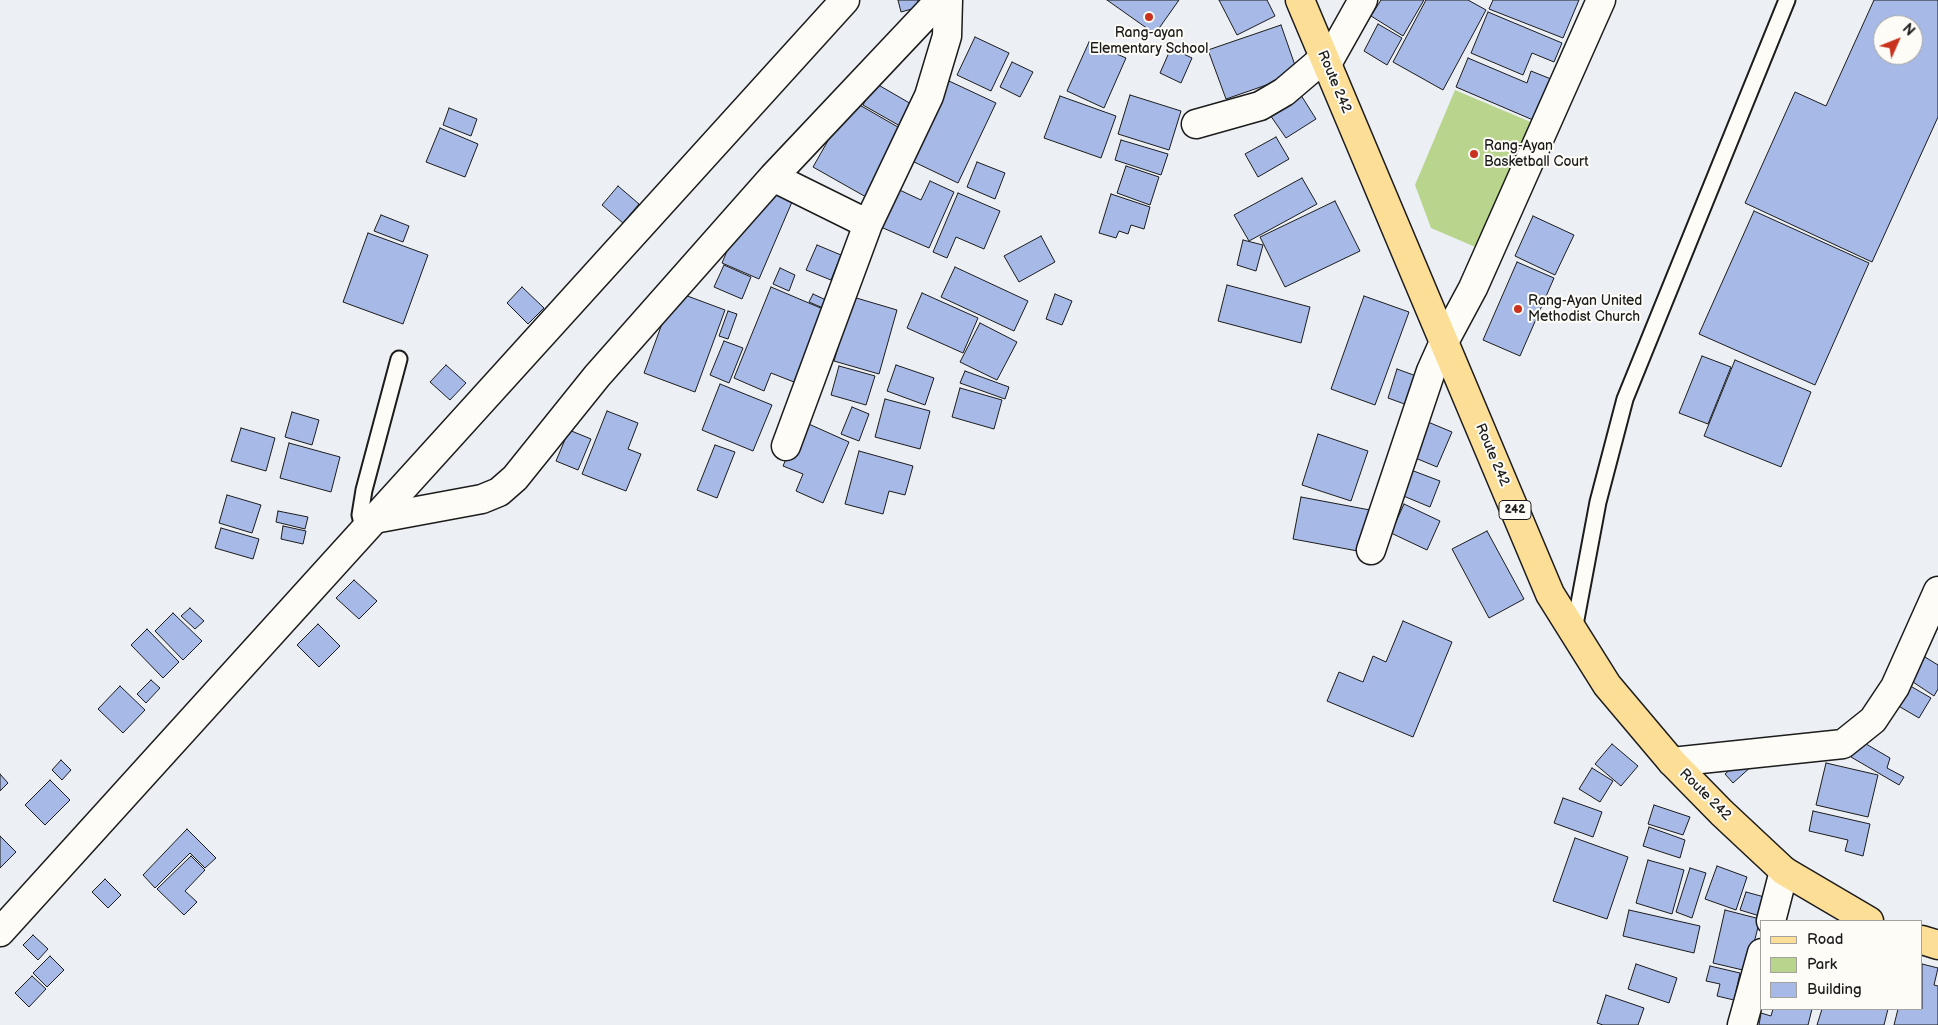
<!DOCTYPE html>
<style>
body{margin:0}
#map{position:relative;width:1938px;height:1025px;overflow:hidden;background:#eceff4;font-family:"Balsamiq Sans",sans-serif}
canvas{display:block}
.legend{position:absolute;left:1760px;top:920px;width:162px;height:90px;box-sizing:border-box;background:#fdfcf7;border:1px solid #a3a29f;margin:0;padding:6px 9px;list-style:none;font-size:15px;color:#1c1c1c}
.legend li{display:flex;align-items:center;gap:10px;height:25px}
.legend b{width:25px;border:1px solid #a3a29f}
.north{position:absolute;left:1873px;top:15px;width:50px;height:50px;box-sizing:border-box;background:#fdfcf7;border:1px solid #a3a29f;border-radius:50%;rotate:46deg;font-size:14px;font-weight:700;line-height:20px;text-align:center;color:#1c1c1c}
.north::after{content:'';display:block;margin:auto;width:18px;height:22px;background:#c8321e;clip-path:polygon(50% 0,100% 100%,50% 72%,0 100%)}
</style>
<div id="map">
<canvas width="1938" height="1025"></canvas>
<ul class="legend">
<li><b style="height:6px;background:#fdde96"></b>Road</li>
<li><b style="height:14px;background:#b9d58d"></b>Park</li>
<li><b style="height:14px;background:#a6b9e7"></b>Building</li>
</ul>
<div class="north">N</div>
</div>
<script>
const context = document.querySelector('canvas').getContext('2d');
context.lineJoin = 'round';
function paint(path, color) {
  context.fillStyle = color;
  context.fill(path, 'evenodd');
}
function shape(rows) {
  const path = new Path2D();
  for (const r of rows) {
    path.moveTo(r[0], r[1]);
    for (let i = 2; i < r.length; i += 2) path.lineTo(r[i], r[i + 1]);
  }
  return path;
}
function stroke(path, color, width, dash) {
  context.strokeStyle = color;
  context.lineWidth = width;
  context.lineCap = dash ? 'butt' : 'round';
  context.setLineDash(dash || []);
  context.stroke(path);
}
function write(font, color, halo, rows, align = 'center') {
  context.font = font + ' "Balsamiq Sans",sans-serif';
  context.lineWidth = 4;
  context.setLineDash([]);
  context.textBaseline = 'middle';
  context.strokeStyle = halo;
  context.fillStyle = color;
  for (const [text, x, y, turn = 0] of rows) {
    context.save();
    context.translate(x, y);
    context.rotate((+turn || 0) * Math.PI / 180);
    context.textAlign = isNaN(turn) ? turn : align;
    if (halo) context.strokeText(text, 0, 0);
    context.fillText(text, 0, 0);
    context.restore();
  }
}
paint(shape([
 [1455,90,1533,123,1480,249,1431,228,1415,185]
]), '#b9d58d');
const building = shape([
 [898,0,918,0,919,7,901,12,898,0],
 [1107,0,1179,0,1155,34,1107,0],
 [1219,0,1267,0,1275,16,1237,35,1219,0],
 [1381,0,1424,0,1403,36,1371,16,1381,0],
 [1426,0,1468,0,1486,10,1443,90,1393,62,1426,0],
 [1493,0,1579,0,1563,38,1489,9,1493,0],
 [1874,0,1938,0,1938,117,1872,262,1745,203,1795,92,1826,106,1874,0],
 [1883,25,1913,25,1913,55,1883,55,1883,25],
 [1488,12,1562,43,1554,62,1532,53,1523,75,1471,53,1488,12],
 [1378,24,1402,38,1387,65,1364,51,1378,24],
 [1281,25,1298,74,1226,99,1208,50,1281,25],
 [975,37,1009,53,991,91,957,75,975,37],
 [1089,42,1126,58,1104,108,1067,91,1089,42],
 [1171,48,1192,58,1181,83,1160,73,1171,48],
 [1468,58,1527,83,1531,71,1551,79,1533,120,1456,87,1468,58],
 [1012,62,1033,72,1020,97,1000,87,1012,62],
 [949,81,996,103,958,183,912,161,949,81],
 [875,83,913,105,900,126,863,105,875,83],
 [1299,92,1316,119,1286,138,1268,112,1299,92],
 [1130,95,1181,111,1169,150,1118,134,1130,95],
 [1060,96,1116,116,1101,158,1044,138,1060,96],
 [851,100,903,130,866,197,813,167,851,100],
 [449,108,477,119,471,136,443,125,449,108],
 [440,128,478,144,465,177,426,162,440,128],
 [1276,137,1289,159,1258,177,1245,154,1276,137],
 [1121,140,1168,154,1161,175,1115,160,1121,140],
 [977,162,1005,173,995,199,967,187,977,162],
 [1126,166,1159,177,1150,205,1117,193,1126,166],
 [1302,178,1317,204,1249,241,1234,215,1302,178],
 [930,181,954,192,929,248,874,224,891,186,921,200,930,181],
 [769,184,795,195,759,279,722,263,744,210,769,184],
 [618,186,639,204,623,223,602,205,618,186],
 [958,193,1000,211,984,249,956,237,947,258,933,252,958,193],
 [1111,194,1150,207,1144,229,1131,225,1128,234,1119,231,1116,238,1099,233,1111,194],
 [1335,201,1360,251,1285,287,1260,237,1335,201],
 [1754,211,1869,263,1815,385,1699,334,1754,211],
 [381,215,409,226,403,242,374,231,381,215],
 [1533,216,1574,235,1555,275,1515,256,1533,216],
 [368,233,428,255,403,324,343,302,368,233],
 [1041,236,1055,262,1019,282,1004,256,1041,236],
 [1243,240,1263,245,1256,271,1237,265,1243,240],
 [817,245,841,255,831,280,806,270,817,245],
 [1517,262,1554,278,1520,356,1483,340,1517,262],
 [724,265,751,277,742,299,714,287,724,265],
 [955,267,1028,301,1014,331,941,297,955,267],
 [780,268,795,275,789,291,773,284,780,268],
 [1227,285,1310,307,1301,343,1218,321,1227,285],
 [522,287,544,308,528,324,507,303,522,287],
 [771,287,823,309,794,382,771,373,764,391,734,378,771,287],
 [674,291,725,310,695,392,644,373,674,291],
 [922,293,978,318,963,353,907,328,922,293],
 [813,294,826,300,823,308,809,302,813,294],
 [1055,294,1072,301,1062,325,1046,319,1055,294],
 [1364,296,1409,312,1375,405,1331,389,1364,296],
 [853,297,897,310,879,374,834,361,853,297],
 [728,311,737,314,728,339,719,336,728,311],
 [980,323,1017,342,997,380,960,362,980,323],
 [724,341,743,348,729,383,710,375,724,341],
 [1702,356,1731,367,1708,424,1679,413,1702,356],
 [1735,360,1811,392,1781,467,1704,436,1735,360],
 [446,365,466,383,450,400,430,382,446,365],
 [896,365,934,378,925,405,887,391,896,365],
 [839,366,875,376,866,405,831,395,839,366],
 [1397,369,1419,377,1410,406,1388,398,1397,369],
 [965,371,1009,387,1005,399,960,383,965,371],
 [720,384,772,405,753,451,702,430,720,384],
 [960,388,1002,400,994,429,952,417,960,388],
 [885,399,930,411,920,449,875,437,885,399],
 [852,407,869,414,859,441,841,434,852,407],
 [607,411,638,423,628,449,641,454,626,491,582,474,607,411],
 [292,412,319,420,312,445,285,437,292,412],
 [802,421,849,442,823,503,796,491,803,474,783,466,802,421],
 [1428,422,1452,432,1437,467,1413,457,1428,422],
 [241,428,275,438,266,471,231,461,241,428],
 [569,430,591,439,578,470,556,461,569,430],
 [1318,434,1368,451,1351,501,1302,485,1318,434],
 [289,443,340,457,331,492,280,478,289,443],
 [715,445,735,452,717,498,697,490,715,445],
 [859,451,913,466,905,495,889,491,883,514,845,504,859,451],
 [1411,470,1440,481,1430,507,1401,495,1411,470],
 [227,495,261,505,252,533,219,523,227,495],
 [1301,497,1370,510,1363,552,1293,539,1301,497],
 [1404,504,1440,521,1427,550,1391,533,1404,504],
 [278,511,308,517,305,529,276,522,278,511],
 [283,526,306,531,303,544,281,539,283,526],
 [221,528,259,539,253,559,215,548,221,528],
 [1487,531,1524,599,1489,618,1452,549,1487,531],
 [354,580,377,601,359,619,336,598,354,580],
 [190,608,204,621,195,629,181,616,190,608],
 [173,613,202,641,183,660,155,631,173,613],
 [1403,621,1452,642,1413,737,1327,701,1339,672,1363,682,1373,656,1386,662,1403,621],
 [318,624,340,646,319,667,297,645,318,624],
 [147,629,179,662,163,678,131,645,147,629],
 [1925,657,1938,665,1938,689,1934,696,1910,680,1925,657],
 [151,680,160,688,146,703,137,694,151,680],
 [1907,684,1931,698,1919,718,1895,704,1907,684],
 [120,686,145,710,123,733,98,709,120,686],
 [1861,741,1890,758,1887,768,1904,777,1899,785,1851,757,1861,741],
 [1612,744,1638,766,1621,786,1595,764,1612,744],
 [61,760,71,770,62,780,52,770,61,760],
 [1826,763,1878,775,1868,817,1816,805,1826,763],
 [1753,765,1733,783,1725,774,1732,768,1753,765],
 [1592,768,1613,781,1600,802,1579,789,1592,768],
 [0,774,8,783,0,791,0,774],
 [50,780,70,800,45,825,25,805,50,780],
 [1563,798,1602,812,1593,837,1554,823,1563,798],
 [1654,805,1690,817,1683,835,1648,824,1654,805],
 [1813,811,1870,824,1863,856,1845,851,1848,840,1809,831,1813,811],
 [1649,827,1685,840,1680,858,1643,846,1649,827],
 [187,829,216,858,205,868,190,853,155,888,143,875,187,829],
 [0,836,16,852,0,868,0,836],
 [1575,838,1628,857,1607,919,1553,901,1575,838],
 [191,856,205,870,185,891,197,902,184,915,157,889,191,856],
 [1648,860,1684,870,1672,914,1636,903,1648,860],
 [1717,866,1747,877,1736,910,1705,899,1717,866],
 [1690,868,1706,873,1692,918,1676,912,1690,868],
 [105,879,121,895,108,908,92,892,105,879],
 [1746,892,1768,898,1763,917,1740,910,1746,892],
 [1629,910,1700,926,1694,953,1623,936,1629,910],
 [1725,910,1760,919,1747,971,1713,963,1725,910],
 [33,935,48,949,38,960,23,945,33,935],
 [50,956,64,970,47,987,33,973,50,956],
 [1636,964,1677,978,1669,1003,1628,989,1636,964],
 [1922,964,1938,968,1934,985,1938,986,1938,1025,1894,1025,1898,1009,1922,1009,1922,964],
 [1710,966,1740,973,1734,1000,1717,996,1720,984,1706,981,1710,966],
 [32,976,46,989,29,1007,15,993,32,976],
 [1606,995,1644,1008,1638,1025,1603,1025,1597,1023,1606,995],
 [1773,1009,1812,1009,1808,1025,1759,1025,1761,1013,1771,1016,1773,1009],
 [1822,1009,1888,1009,1884,1025,1817,1025,1822,1009]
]);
paint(building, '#a6b9e7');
stroke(building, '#1c1c1c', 1);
const lane = shape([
 [364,531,360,515,364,490,399,359],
 [1574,630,1598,502,1625,399,1787,0]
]);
const street = shape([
 [1327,64,1363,0],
 [1196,124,1260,106,1284,92,1324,58],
 [773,177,868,224],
 [786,446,868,224,929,96,947,36,948,0],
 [374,519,482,499,499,492,515,478,597,376,773,177,940,0],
 [1371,550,1431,371,1444,342,1473,288,1601,0],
 [1672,762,1843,744,1873,720,1895,687,1938,591],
 [1771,921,1784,871],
 [1742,1025,1762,953]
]);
const secondary = shape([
 [0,932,845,0]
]);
const primary = shape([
 [1300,0,1550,594,1607,685,1672,762,1722,813,1784,871,1869,921],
 [1922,940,1938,945]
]);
stroke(lane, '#1c1c1c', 19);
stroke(street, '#1c1c1c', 31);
stroke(secondary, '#1c1c1c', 31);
stroke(primary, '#1c1c1c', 31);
stroke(lane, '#fdfcf7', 15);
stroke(street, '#fdfcf7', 28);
stroke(secondary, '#fdfcf7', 28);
stroke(primary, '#fdde96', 28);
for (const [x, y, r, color] of [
 [1149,17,5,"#c8321e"],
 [1474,154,5,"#c8321e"],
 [1518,309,5,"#c8321e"]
]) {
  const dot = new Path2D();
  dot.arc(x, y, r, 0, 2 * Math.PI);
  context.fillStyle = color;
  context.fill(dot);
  stroke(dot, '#fdfcf7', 2);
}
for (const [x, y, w] of [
 [1515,510,32]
]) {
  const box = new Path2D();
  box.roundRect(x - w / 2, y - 9.5, w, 19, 4);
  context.fillStyle = '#fdfcf7';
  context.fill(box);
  stroke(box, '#1c1c1c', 1);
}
write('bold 12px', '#1c1c1c', null, [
 ["242",1515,510]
]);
write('14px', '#1c1c1c', '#fdfcf7', [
 ["Rang-ayan",1149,33,"center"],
 ["Elementary School",1149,49,"center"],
 ["Rang-Ayan",1484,146],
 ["Basketball Court",1484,162],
 ["Rang-Ayan United",1528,301],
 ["Methodist Church",1528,317]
], 'left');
write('14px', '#1c1c1c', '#fdfcf7', [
 ["Route 242",1334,82,67],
 ["Route 242",1492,455,67],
 ["Route 242",1705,795,45]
]);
</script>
